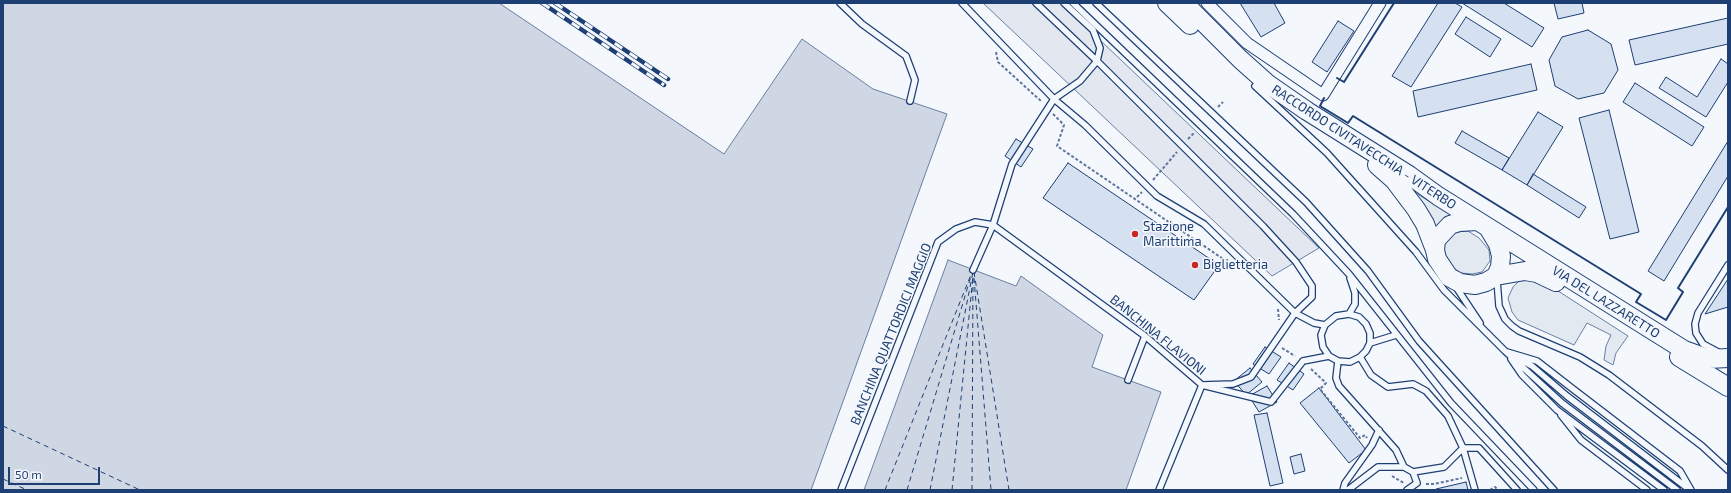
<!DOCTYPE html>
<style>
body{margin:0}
#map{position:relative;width:1731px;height:493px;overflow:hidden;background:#f4f7fb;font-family:"Exo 2",sans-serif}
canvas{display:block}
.frame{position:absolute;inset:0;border:4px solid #1d3f73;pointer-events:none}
.scale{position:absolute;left:8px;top:467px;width:92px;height:18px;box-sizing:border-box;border:2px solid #1d3f73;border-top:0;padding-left:5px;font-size:12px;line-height:14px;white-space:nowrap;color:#1d3f73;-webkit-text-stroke:3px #f4f7fb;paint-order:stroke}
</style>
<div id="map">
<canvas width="1731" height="493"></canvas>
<div class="frame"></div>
<div class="scale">50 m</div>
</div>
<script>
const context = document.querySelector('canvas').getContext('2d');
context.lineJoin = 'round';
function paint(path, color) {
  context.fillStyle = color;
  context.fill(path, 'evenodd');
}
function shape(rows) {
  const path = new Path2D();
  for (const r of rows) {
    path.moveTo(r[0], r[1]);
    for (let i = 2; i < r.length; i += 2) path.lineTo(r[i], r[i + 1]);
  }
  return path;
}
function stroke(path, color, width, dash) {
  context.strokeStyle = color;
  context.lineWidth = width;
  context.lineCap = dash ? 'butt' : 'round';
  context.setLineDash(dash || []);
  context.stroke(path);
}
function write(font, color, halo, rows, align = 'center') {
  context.font = font + ' "Exo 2",sans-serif';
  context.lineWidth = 3;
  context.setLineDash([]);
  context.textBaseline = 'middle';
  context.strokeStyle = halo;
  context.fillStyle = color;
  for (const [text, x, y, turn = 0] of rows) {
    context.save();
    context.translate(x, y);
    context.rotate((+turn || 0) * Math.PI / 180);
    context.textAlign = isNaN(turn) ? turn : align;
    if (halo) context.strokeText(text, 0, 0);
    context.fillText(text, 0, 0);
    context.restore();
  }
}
const green = shape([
 [1406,187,1453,216,1434,229,1406,187],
 [1468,231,1479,238,1489,250,1490,261,1482,272,1472,274,1461,273,1449,265,1444,258,1443,247,1447,238,1456,232,1468,231],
 [1527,278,1555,289,1628,336,1616,353,1613,365,1604,360,1606,346,1611,335,1587,323,1574,345,1518,320,1512,312,1508,298,1513,287,1519,281,1527,278]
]);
paint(green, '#e3e9f0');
stroke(green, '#687fa3', 1);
const parking = shape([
 [983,3,1061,3,1319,248,1272,276,983,3]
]);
paint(parking, '#e3e8f0');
stroke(parking, '#687fa3', 1);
const water = shape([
 [3,3,499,3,724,154,802,39,873,89,947,114,811,490,3,490,3,3],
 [948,260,1016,286,1021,276,1103,335,1092,367,1161,392,1126,490,864,490,948,260]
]);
paint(water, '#cfd7e4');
stroke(water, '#687fa3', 1);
stroke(shape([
 [974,272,1009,490],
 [974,278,991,490],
 [3,426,140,490],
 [3,479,27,490],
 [885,490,972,272],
 [907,490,971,276],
 [930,490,973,272],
 [952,490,973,276],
 [972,490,973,274]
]), '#1d3f73', 1, [5, 4]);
const building = shape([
 [1240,3,1274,3,1285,23,1261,37,1240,3],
 [1438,3,1455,3,1462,7,1411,87,1392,76,1438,3],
 [1462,3,1504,3,1544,28,1532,47,1462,3],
 [1554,3,1582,3,1584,13,1558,19,1554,3],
 [1466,17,1501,39,1490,57,1455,34,1466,17],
 [1728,18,1728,44,1635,65,1629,40,1728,18],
 [1338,21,1354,31,1327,72,1312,62,1338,21],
 [1588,30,1611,44,1618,70,1604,93,1578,99,1555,86,1549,60,1562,37,1588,30],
 [1721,59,1728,64,1728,82,1706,117,1659,88,1666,77,1697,97,1721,59],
 [1531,64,1537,90,1418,117,1413,91,1531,64],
 [1635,83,1704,127,1692,146,1623,102,1635,83],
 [1609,110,1639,232,1610,239,1579,118,1609,110],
 [1538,112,1563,127,1527,185,1502,170,1538,112],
 [1462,131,1509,158,1502,170,1455,143,1462,131],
 [1016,139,1033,149,1021,167,1005,156,1016,139],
 [1728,141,1728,176,1664,281,1648,271,1728,141],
 [1068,163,1219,265,1194,300,1043,198,1068,163],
 [1533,174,1586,207,1579,218,1527,185,1533,174],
 [1728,279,1728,307,1705,314,1728,279],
 [1265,347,1281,357,1269,374,1253,364,1265,347],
 [1289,363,1304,374,1293,390,1277,380,1289,363],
 [1250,368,1262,382,1246,395,1234,381,1250,368],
 [1267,386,1277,402,1259,412,1249,396,1267,386],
 [1319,388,1366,450,1349,463,1300,403,1319,388],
 [1267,413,1283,483,1270,486,1254,415,1267,413],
 [1301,454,1305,471,1294,474,1290,457,1301,454],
 [1466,482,1468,490,1436,490,1436,489,1466,482]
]);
paint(building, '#d5e0f0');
stroke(building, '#1d3f73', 1);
const service = shape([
 [840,3,862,24,906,56,915,80,910,101],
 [962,3,1054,99,1085,125,1157,196,1204,224,1295,313,1314,323,1325,325],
 [1036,3,1097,61,1263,226,1296,262,1312,286,1312,297,1295,313,1251,377,1233,384,1202,385,1159,490],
 [1073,3,1293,214,1349,274,1451,403,1534,490],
 [1096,3,1306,202,1368,271,1419,341,1554,490],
 [1255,86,1327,153,1416,252,1444,290,1505,351,1562,403,1677,490],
 [973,270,993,225,1012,164,1054,99,1080,81,1097,61,1100,48,1093,30,1064,3],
 [1497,280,1499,306,1505,319,1512,326,1519,331,1580,357,1609,375,1702,446,1728,470],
 [1456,287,1480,323],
 [1349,314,1355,304,1355,293,1350,278],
 [1370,343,1396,335],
 [1507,352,1537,361,1573,389,1680,471,1691,490],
 [1718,352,1703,344,1696,333,1695,324,1698,313,1728,265],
 [1360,357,1371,375,1388,387,1413,384,1426,391,1448,416,1463,448,1475,490],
 [1518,358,1532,366,1567,396,1690,490],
 [1511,359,1522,375,1557,410,1664,490],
 [1338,361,1336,378,1339,386,1396,450,1404,467],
 [1128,380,1145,336],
 [1561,415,1581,440,1647,490],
 [1463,448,1479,448,1517,490],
 [1413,472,1444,467,1463,448],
 [841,490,938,242,956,229,975,222,993,225,1145,336,1202,385,1271,402,1303,361,1329,356,1338,361,1350,362,1360,357,1366,351,1370,343,1370,333,1366,324,1359,317,1349,314,1336,316,1325,325,1321,335,1323,347,1329,356],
 [1343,490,1345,483,1372,445,1379,430],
 [1348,490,1378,467,1404,467,1413,472],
 [1407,490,1417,483,1413,472]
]);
const minor = shape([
 [1207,3,1247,43,1323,95,1380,3]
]);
const primary = shape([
 [1167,3,1190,25],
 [1184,3,1240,59,1268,84,1307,111,1409,175,1438,196,1684,350,1709,359,1728,358],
 [1377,165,1394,180,1416,209,1425,224,1435,250],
 [1478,221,1459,222,1450,225,1436,240,1435,250,1437,259,1449,277,1460,283,1475,285,1486,282,1496,276,1525,271,1537,273,1556,282],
 [1489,229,1498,244,1501,256,1500,267,1496,276],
 [1679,357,1728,387]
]);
stroke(service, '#1d3f73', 8);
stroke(minor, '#1d3f73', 13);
stroke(primary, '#1d3f73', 20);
stroke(shape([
 [996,52,998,62,1042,102],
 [1218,107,1223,102],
 [1053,114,1064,125,1057,146,1232,265],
 [1188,139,1195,132],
 [1153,180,1177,152],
 [1137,197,1142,192],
 [1278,309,1279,320],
 [1282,348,1295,356],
 [1311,369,1326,383,1320,389,1360,438,1365,435,1367,438],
 [1392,476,1404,483],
 [1426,484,1434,484,1462,478],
 [1490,490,1495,487,1498,490]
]), '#5e769c', 2, [3, 2]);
stroke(service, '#f4f7fb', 5.5);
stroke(minor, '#f4f7fb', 11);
stroke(primary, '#f4f7fb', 18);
const rail = shape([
 [542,3,664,85],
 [555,3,668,79]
]);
stroke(rail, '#1d3f73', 4.5);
stroke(rail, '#f4f7fb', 3, [9]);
stroke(shape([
 [1337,78,1344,82,1394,3],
 [1324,98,1320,106,1348,123,1353,116,1641,294,1636,302,1666,320,1683,292,1678,288,1728,207]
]), '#1d3f73', 2);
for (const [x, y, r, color] of [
 [1135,234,4,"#c62828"],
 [1195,265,4,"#c62828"]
]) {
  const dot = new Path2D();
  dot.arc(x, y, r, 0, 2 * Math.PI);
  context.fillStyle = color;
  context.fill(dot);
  stroke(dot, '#f4f7fb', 1.5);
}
write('13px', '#1d3f73', '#f4f7fb', [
 ["RACCORDO CIVITAVECCHIA - VITERBO",1364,147,33],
 ["VIA DEL LAZZARETTO",1606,302,32],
 ["BANCHINA QUATTORDICI MAGGIO",891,334,-68],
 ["BANCHINA FLAVIONI",1158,335,39]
]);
write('13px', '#1d3f73', '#f4f7fb', [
 ["Stazione",1143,227],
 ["Marittima",1143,242],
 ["Biglietteria",1203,265]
], 'left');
</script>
